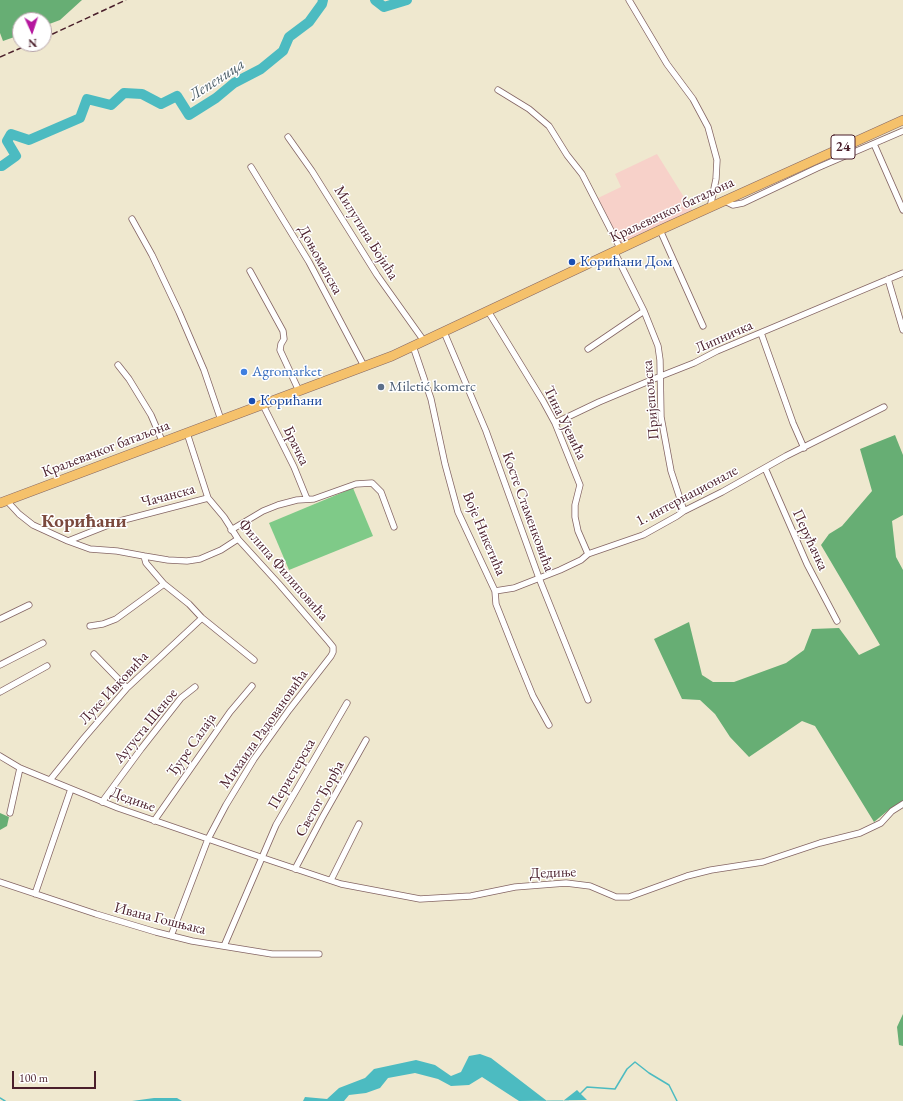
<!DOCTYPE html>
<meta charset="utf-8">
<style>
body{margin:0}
#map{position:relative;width:903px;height:1101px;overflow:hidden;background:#efe8cf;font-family:"EB Garamond",serif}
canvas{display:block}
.north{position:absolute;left:12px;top:12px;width:40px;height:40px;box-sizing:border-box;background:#fff;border:1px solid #b7a5aa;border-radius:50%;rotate:177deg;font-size:11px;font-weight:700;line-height:16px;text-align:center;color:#4a1f2b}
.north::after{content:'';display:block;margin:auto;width:14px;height:18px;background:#b5179e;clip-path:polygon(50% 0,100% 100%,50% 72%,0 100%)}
.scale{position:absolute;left:12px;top:1071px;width:84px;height:18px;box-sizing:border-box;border:2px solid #4a1f2b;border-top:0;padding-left:5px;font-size:12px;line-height:14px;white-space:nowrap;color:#4a1f2b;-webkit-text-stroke:3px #fff;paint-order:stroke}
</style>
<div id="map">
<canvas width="903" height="1101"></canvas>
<div class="north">N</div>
<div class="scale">100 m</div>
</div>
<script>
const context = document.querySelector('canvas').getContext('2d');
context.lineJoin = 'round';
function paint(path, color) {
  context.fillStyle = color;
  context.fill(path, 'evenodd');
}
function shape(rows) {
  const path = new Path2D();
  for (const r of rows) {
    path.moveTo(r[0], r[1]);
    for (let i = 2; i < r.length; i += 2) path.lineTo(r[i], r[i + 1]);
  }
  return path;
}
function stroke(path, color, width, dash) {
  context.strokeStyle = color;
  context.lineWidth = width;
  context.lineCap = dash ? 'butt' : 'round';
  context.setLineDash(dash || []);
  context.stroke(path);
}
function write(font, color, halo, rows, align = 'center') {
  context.font = font + ' "EB Garamond",serif';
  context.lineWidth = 3;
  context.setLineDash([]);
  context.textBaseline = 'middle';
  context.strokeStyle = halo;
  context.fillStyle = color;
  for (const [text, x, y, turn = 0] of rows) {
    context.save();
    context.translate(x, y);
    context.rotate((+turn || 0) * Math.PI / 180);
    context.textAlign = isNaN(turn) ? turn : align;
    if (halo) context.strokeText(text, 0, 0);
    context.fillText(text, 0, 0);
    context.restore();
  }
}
paint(shape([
 [657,154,692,210,621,243,598,198,621,187,615,174]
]), '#f7d1c9');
paint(shape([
 [353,488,373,536,289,570,269,523]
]), '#7fca88');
paint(shape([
 [0,0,82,0,60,20,44,26,44,20,20,20,20,35,3,41,0,33],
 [895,435,903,455,903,515,892,521,896,557,903,570,903,801,891,808,874,822,815,726,802,721,749,757,730,737,715,714,700,700,682,699,654,639,689,622,702,675,713,682,734,682,786,663,804,650,812,629,839,628,859,655,880,645,821,545,829,534,842,526,872,491,860,449],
 [0,813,9,817,7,826,0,830],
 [903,1014,903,1046,899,1045,897,1027]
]), '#67ae74');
paint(shape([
 [480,1054,491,1058,547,1101,563,1101,577,1090,587,1100,519,1101,482,1077,469,1085,451,1086,438,1079,415,1073,388,1078,380,1088,366,1093,349,1095,344,1101,303,1101,305,1097,327,1099,339,1088,365,1078,374,1069,416,1060,435,1065,451,1076,461,1072,469,1056],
 [154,1098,177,1098,182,1101,132,1101]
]), '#4cbbc1');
stroke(shape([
 [579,1095,587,1087,615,1089,627,1069,635,1062,649,1073,669,1085,677,1101],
 [0,1098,5,1101]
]), '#4cbbc1', 1.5);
stroke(shape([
 [375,0,384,7,407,0],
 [0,166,2,166,16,156,7,141,11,134,29,140,80,118,87,99,111,105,124,93,142,94,161,104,177,96,189,115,216,98,234,83,261,69,283,51,289,37,309,22,322,4,323,0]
]), '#4cbbc1', 10);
const minor = shape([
 [629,0,667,64,693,99,708,127,717,160,716,179,710,208],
 [498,90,529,109,549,126,567,155,582,174,620,248],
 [288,137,312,171,377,275,424,341],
 [874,144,903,210],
 [251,167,309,262,364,366],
 [725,201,733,205,743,203,817,168,903,131],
 [132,219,152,255,179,312,204,370,221,420],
 [660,230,703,326],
 [614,251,644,311,658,346,660,360,661,417,671,471,684,511],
 [250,271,283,331,284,339,281,344,280,350,299,391],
 [888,279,903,330],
 [488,311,543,401,555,423,580,485,575,505,575,517,578,531,588,554],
 [444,332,486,431,539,578,588,700],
 [761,333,793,423,804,448],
 [413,346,431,399,445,464,458,512,495,591,496,604,517,657,533,696,549,725],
 [588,349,644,311],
 [118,365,129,379,151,415,163,443],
 [263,405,294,467,307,499],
 [555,423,599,402,661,376,694,363,717,351,903,273],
 [765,468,807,564,837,621],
 [7,501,19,514,33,525,68,541,90,549,117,551,144,556,146,563,164,584,189,604,202,618,254,660],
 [231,530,263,511,278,505,297,500,314,499,356,484,372,483,381,492,394,527],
 [68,541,116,522,208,498],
 [144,556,168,560,187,561,200,559,221,550,238,539],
 [495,591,514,588,560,570,581,560,588,554,643,535,677,516,684,511,722,492,786,456,884,407],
 [0,619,29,605],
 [90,626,103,624,116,619,164,584],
 [94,654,127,688],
 [0,665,43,643],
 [0,692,47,666],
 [0,756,20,768,118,808,272,861,341,884,420,899,471,896,515,887,566,883,590,886,616,897,629,897,687,876,711,870,763,862,820,843,860,833,881,823,892,811,903,804],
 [50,780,84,738,127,688,202,618],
 [102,802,141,749,181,698,195,687],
 [10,813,20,768],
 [154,821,230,712,252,686],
 [295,869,322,818,366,740],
 [331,880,359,824],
 [0,882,96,914,156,932,192,941,272,954,319,954],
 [35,894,71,789],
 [171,936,208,839,226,805,254,759,289,710,331,656,333,652,333,647,329,642,279,584,238,539,224,517,208,498,187,433],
 [224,946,276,825,347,703]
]);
const primary = shape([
 [0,503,392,356,660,230,903,120]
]);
stroke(minor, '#846564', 7);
stroke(primary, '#846564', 10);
stroke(minor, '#fff', 5.5);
stroke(primary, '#f5c16b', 9);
stroke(shape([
 [44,38,126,0],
 [0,57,30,44]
]), '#4a1f2b', 1.5, [6, 3]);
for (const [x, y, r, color] of [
 [572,262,4,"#1a4fb4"],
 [244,372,4,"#3f7fe0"],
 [381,387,4,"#5c6f8a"],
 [252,401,4,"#1a4fb4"]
]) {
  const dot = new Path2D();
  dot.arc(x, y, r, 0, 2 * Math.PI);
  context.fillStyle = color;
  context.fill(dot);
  stroke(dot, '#fff', 1.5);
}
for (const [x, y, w] of [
 [843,147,24]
]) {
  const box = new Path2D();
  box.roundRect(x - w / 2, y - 12, w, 24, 3);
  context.fillStyle = '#fff';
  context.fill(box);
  stroke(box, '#4a1f2b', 1);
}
write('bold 14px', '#4a1f2b', null, [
 ["24",843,147]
]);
write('15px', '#4a1f2b', '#fff', [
 ["Краљевачког батаљона",672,210,-25],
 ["Милутина Бојића",366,233,58],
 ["Доњомалска",320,260,61],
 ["Липничка",724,337,-24],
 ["Пријепољска",651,400,-95],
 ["Тина Ујевића",565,423,64],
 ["Брачка",296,446,64],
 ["Краљевачког батаљона",106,449,-21],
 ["Чачанска",168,496,-15],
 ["1. интернационале",687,496,-28],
 ["Косте Стаменковића",528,512,70],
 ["Воје Никетића",484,534,67],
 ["Перућачка",810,540,65],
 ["Филипа Филиповића",283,570,49],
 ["Луке Ивковића",114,688,-47],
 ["Аугуста Шеное",146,726,-51],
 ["Михаила Радовановића",264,729,-55],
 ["Ђуре Салаја",192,745,-55],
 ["Перистерска",292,774,-60],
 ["Светог Ђорђа",320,799,-61],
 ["Дедиње",133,800,20],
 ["Дедиње",553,873,-2],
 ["Ивана Гошњака",160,919,14]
]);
write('15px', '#164399', '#fff', [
 ["Корићани Дом",580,262],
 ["Корићани",260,401]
], 'left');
write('15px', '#366cbe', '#fff', [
 ["Agromarket",252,372]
], 'left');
write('15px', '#4e5e75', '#fff', [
 ["Miletić komerc",389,387]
], 'left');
write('italic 16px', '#4b5d67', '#fff', [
 ["Лепеница",217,80,-33]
]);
write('bold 19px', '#7b493d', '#fff', [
 ["Корићани",84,522]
]);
</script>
